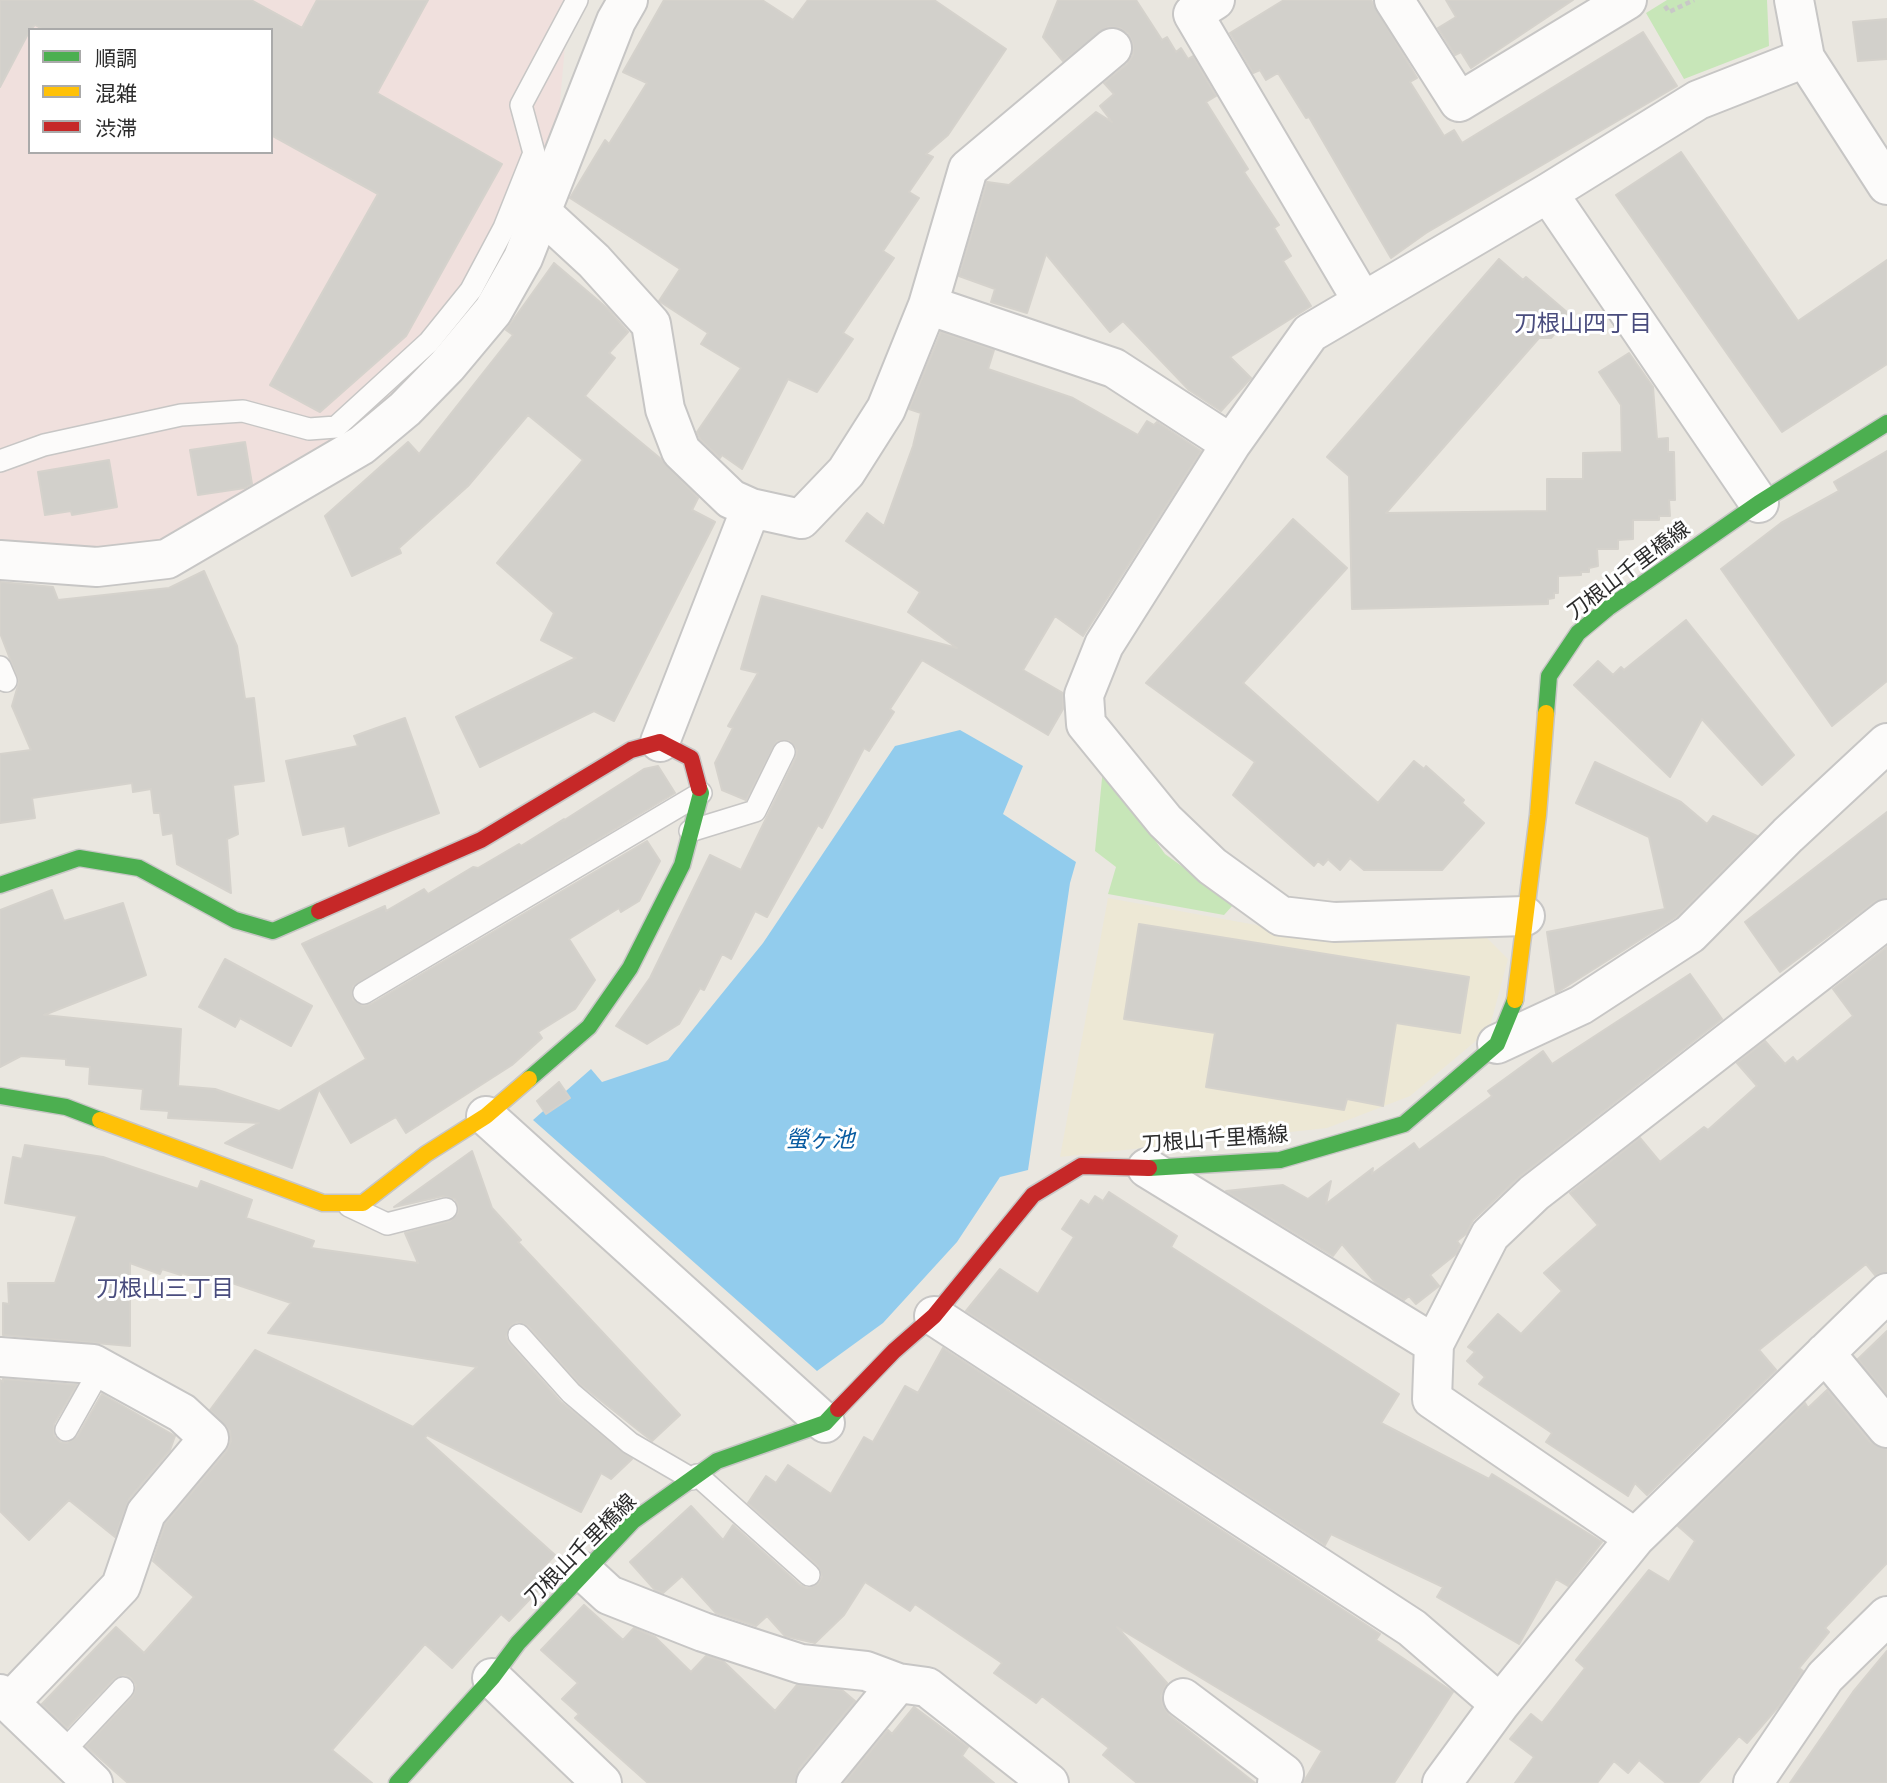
<!DOCTYPE html>
<meta charset="utf-8">
<style>
body{margin:0}
#map{position:relative;width:1887px;height:1783px;overflow:hidden;background:#eae7e0;font-family:"PT Sans","Noto Sans JP",sans-serif}
canvas{display:block}
.legend{position:absolute;left:28px;top:28px;width:245px;height:126px;box-sizing:border-box;background:#fff;border:2px solid #aaa;margin:0;padding:9px 12px;list-style:none;font-size:21px;color:#2b2b2b}
.legend li{display:flex;align-items:center;gap:14px;height:35px}
.legend b{width:35px;border:2px solid #aaa}
</style>
<div id="map">
<canvas width="1887" height="1783"></canvas>
<ul class="legend">
<li><b style="height:9px;background:#4caf50"></b>順調</li>
<li><b style="height:9px;background:#ffc107"></b>混雑</li>
<li><b style="height:9px;background:#c62828"></b>渋滞</li>
</ul>
</div>
<script>
const context = document.querySelector('canvas').getContext('2d');
context.lineJoin = 'round';
function paint(path, color) {
  context.fillStyle = color;
  context.fill(path, 'evenodd');
}
function shape(rows) {
  const path = new Path2D();
  for (const r of rows) {
    path.moveTo(r[0], r[1]);
    for (let i = 2; i < r.length; i += 2) path.lineTo(r[i], r[i + 1]);
  }
  return path;
}
function stroke(path, color, width, dash) {
  context.strokeStyle = color;
  context.lineWidth = width;
  context.lineCap = dash ? 'butt' : 'round';
  context.setLineDash(dash || []);
  context.stroke(path);
}
function write(font, color, halo, rows, align = 'center') {
  context.font = font + ' "PT Sans","Noto Sans JP",sans-serif';
  context.lineWidth = 6;
  context.setLineDash([]);
  context.textBaseline = 'middle';
  context.strokeStyle = halo;
  context.fillStyle = color;
  for (const [text, x, y, turn = 0] of rows) {
    context.save();
    context.translate(x, y);
    context.rotate((+turn || 0) * Math.PI / 180);
    context.textAlign = isNaN(turn) ? turn : align;
    if (halo) context.strokeText(text, 0, 0);
    context.fillText(text, 0, 0);
    context.restore();
  }
}
paint(shape([
 [1108,898,1355,943,1478,929,1508,959,1489,1030,1410,1096,1327,1128,1060,1157]
]), '#ede8d5');
paint(shape([
 [0,0,569,0,558,125,509,246,474,319,395,401,163,546,0,546],
 [30,30,271,30,271,152,30,152]
]), '#f0e0dd');
paint(shape([
 [1667,0,1767,0,1769,46,1684,79,1646,13],
 [1103,768,1165,854,1234,904,1224,915,1108,894,1116,867,1095,851]
]), '#c7e6b8');
paint(shape([
 [960,730,1023,766,1003,814,1076,862,1070,883,1028,1170,1000,1177,957,1242,883,1323,817,1371,533,1120,591,1069,602,1082,668,1060,763,943,895,746]
]), '#92cced');
const building = shape([
 [0,0,251,0,302,28,317,0,428,0,377,93,502,164,406,336,320,412,270,385,378,194,271,135,271,30,44,30,35,25,30,30,0,87,0,0],
 [664,0,762,0,793,20,808,0,934,0,1006,49,948,135,926,154,933,157,909,192,919,198,883,251,894,258,843,333,853,339,817,392,788,379,742,469,722,455,720,458,700,439,697,432,741,368,701,344,708,333,659,301,680,269,570,198,605,140,609,144,647,83,623,72,664,0],
 [1058,0,1136,0,1162,40,1167,37,1176,52,1181,48,1188,59,1193,56,1216,96,1206,102,1248,169,1244,172,1279,225,1274,228,1291,256,1283,261,1311,306,1230,357,1251,378,1221,411,1189,390,1123,321,1110,332,1046,254,1027,313,991,302,995,289,959,276,987,182,1009,185,1096,112,1112,122,1100,106,1114,94,1104,83,1127,64,1133,55,1133,44,1128,33,1120,28,1108,27,1063,61,1043,37,1058,0],
 [1284,0,1371,0,1417,78,1410,82,1444,136,1454,130,1462,143,1643,32,1677,86,1426,233,1391,258,1309,117,1306,118,1278,73,1266,80,1260,70,1253,73,1230,33,1284,0],
 [1446,0,1573,0,1471,68,1461,52,1455,55,1438,28,1456,17,1446,0],
 [1887,19,1887,59,1858,61,1853,22,1887,19],
 [1681,152,1798,321,1887,260,1887,364,1782,432,1616,195,1681,152],
 [1499,259,1523,280,1526,277,1568,313,1562,319,1565,322,1551,338,1539,338,1386,513,1547,511,1547,479,1583,479,1583,453,1622,452,1621,405,1599,372,1629,353,1653,387,1657,439,1668,438,1668,452,1674,452,1675,500,1669,500,1670,516,1659,516,1659,520,1633,520,1633,539,1618,540,1618,549,1597,549,1598,566,1589,568,1589,572,1581,572,1581,575,1558,576,1558,593,1554,593,1554,598,1548,599,1548,604,1352,609,1349,476,1327,457,1499,259],
 [554,263,607,308,628,332,609,353,615,358,585,396,661,459,698,498,692,510,715,522,614,721,594,711,480,767,456,717,576,658,541,640,554,613,497,563,583,460,528,415,468,486,399,548,401,553,352,576,325,516,408,442,419,454,513,335,506,330,554,263],
 [941,332,994,350,988,369,1073,398,1138,435,1147,421,1154,425,1157,422,1201,451,1083,636,1055,616,1023,670,1063,693,1063,709,1048,735,922,660,890,709,894,712,869,751,864,748,822,828,818,825,767,917,755,911,731,959,722,954,704,990,700,988,679,1024,647,1044,616,1026,650,978,710,855,741,870,796,757,797,750,790,741,777,741,746,800,722,790,715,763,733,728,728,726,758,673,741,669,762,596,957,648,908,612,920,592,846,541,867,513,884,526,913,446,921,413,909,409,941,332],
 [245,442,252,484,245,488,198,495,190,450,245,442],
 [1887,451,1887,681,1832,726,1721,569,1781,523,1839,491,1834,482,1887,451],
 [109,460,117,507,72,515,71,511,45,515,38,472,109,460],
 [1293,519,1347,568,1243,683,1378,803,1414,761,1424,769,1426,766,1464,800,1462,803,1484,823,1442,870,1364,870,1350,858,1340,870,1328,859,1323,865,1318,861,1314,866,1233,795,1255,762,1146,683,1293,519],
 [204,571,237,646,245,699,254,698,264,781,233,785,238,834,227,839,231,893,177,864,173,833,163,835,160,813,154,813,151,789,133,792,132,783,32,798,35,818,0,823,0,754,31,750,12,706,19,682,0,633,0,582,53,587,58,600,169,588,204,571],
 [1686,620,1794,755,1762,785,1702,719,1670,777,1574,685,1598,661,1613,675,1621,667,1624,670,1686,620],
 [405,718,439,813,349,846,345,826,303,835,286,761,358,746,354,736,405,718],
 [1595,762,1681,802,1707,824,1713,816,1757,836,1676,917,1556,993,1547,932,1665,909,1649,837,1576,803,1595,762],
 [658,766,675,793,353,986,353,1000,363,1006,371,1004,647,841,660,861,639,901,621,912,619,908,569,939,595,980,575,1009,538,1032,542,1038,512,1065,406,1133,396,1117,351,1143,319,1089,292,1168,225,1143,259,1123,168,1118,169,1111,141,1109,143,1089,89,1084,90,1067,66,1065,66,1059,21,1056,0,1067,0,910,52,890,64,921,123,903,146,975,44,1015,181,1029,178,1086,215,1089,279,1111,366,1059,302,944,385,906,386,911,424,889,428,894,473,867,478,868,519,844,521,846,564,819,563,821,644,769,658,766],
 [1887,812,1887,898,1874,902,1780,972,1745,922,1887,812],
 [1139,924,1469,977,1460,1033,1396,1023,1383,1106,1347,1099,1344,1110,1206,1087,1215,1033,1124,1019,1139,924],
 [1887,947,1887,1272,1875,1275,1866,1264,1759,1350,1776,1370,1647,1495,1635,1483,1628,1496,1546,1442,1552,1433,1479,1384,1485,1377,1467,1361,1475,1352,1468,1347,1498,1314,1521,1334,1562,1291,1544,1273,1598,1225,1570,1193,1640,1138,1660,1162,1704,1127,1708,1130,1757,1086,1737,1063,1765,1041,1785,1064,1793,1057,1797,1062,1853,1016,1833,989,1887,947],
 [225,959,312,1006,291,1046,240,1018,235,1027,199,1007,225,959],
 [1690,974,1722,1019,1519,1177,1473,1220,1466,1234,1457,1241,1460,1245,1456,1254,1430,1275,1439,1286,1416,1304,1409,1296,1404,1300,1376,1283,1342,1244,1333,1256,1226,1191,1283,1185,1308,1199,1331,1181,1326,1204,1373,1168,1372,1174,1414,1143,1419,1150,1492,1096,1488,1091,1543,1051,1552,1064,1690,974],
 [559,1082,570,1098,546,1114,537,1101,559,1082],
 [25,1145,103,1157,198,1189,201,1181,252,1200,246,1218,314,1241,311,1248,418,1263,405,1233,450,1221,458,1213,458,1205,455,1199,443,1196,394,1207,472,1151,492,1208,521,1240,518,1242,680,1415,652,1441,580,1384,528,1326,517,1322,510,1326,506,1337,509,1343,561,1402,632,1459,611,1479,601,1473,581,1512,427,1435,425,1438,555,1555,542,1569,551,1577,509,1621,501,1614,452,1668,425,1644,332,1750,372,1783,128,1783,86,1746,133,1696,136,1685,131,1678,125,1675,114,1679,67,1728,42,1704,116,1627,144,1653,194,1597,153,1561,165,1524,226,1452,231,1441,230,1431,210,1410,255,1350,413,1427,477,1367,268,1333,291,1303,226,1281,224,1286,182,1273,181,1275,162,1269,160,1274,130,1263,130,1346,3,1335,3,1303,9,1304,8,1283,55,1283,77,1216,5,1203,13,1157,22,1159,25,1145],
 [1109,1192,1177,1236,1171,1247,1399,1394,1381,1423,1489,1479,1492,1474,1602,1542,1568,1586,1556,1579,1519,1644,1437,1597,1443,1587,1331,1534,1325,1545,966,1311,1000,1269,1038,1294,1074,1237,1062,1229,1081,1200,1089,1205,1095,1196,1103,1201,1109,1192],
 [1887,1331,1887,1394,1858,1359,1887,1331],
 [943,1348,1380,1634,1376,1640,1453,1692,1394,1783,1303,1783,1322,1751,1117,1627,1167,1683,1161,1696,1163,1706,1169,1715,1255,1783,1137,1783,1103,1755,1109,1748,1042,1696,1036,1703,994,1673,1002,1663,915,1604,910,1611,865,1582,844,1615,815,1643,785,1636,767,1616,756,1626,716,1613,682,1576,663,1593,655,1590,630,1562,691,1506,723,1540,733,1525,800,1585,807,1588,818,1584,822,1577,818,1566,748,1503,766,1476,776,1483,788,1465,831,1494,864,1437,873,1442,905,1386,918,1393,943,1348],
 [3,1379,77,1385,54,1424,54,1436,60,1442,67,1443,77,1437,102,1394,175,1436,170,1450,129,1499,115,1537,69,1500,29,1540,0,1511,0,1380,3,1382,3,1379],
 [1827,1390,1870,1442,1887,1449,1887,1563,1825,1628,1829,1632,1799,1668,1803,1671,1779,1706,1747,1743,1739,1736,1698,1783,1666,1783,1639,1760,1628,1773,1614,1761,1597,1783,1515,1783,1534,1757,1510,1739,1531,1714,1542,1723,1585,1668,1576,1660,1649,1570,1669,1582,1695,1541,1678,1526,1805,1403,1808,1408,1827,1390],
 [584,1605,623,1640,634,1628,655,1637,691,1672,706,1656,723,1661,775,1711,797,1685,842,1690,855,1701,799,1769,795,1783,648,1783,575,1718,579,1714,562,1699,578,1683,541,1650,584,1605],
 [1887,1651,1887,1783,1790,1783,1853,1692,1887,1651],
 [914,1707,968,1747,962,1756,994,1783,844,1783,888,1730,892,1734,914,1707]
]);
paint(building, '#d2d0cb');
stroke(building, '#d5d2cc', 2);
const lane = shape([
 [0,461,44,445,181,415,243,411,309,429,336,427,429,342,471,290,504,228,534,153,521,105,577,0],
 [0,667,6,681],
 [690,831,755,811,784,752],
 [364,993,701,793],
 [349,1206,387,1224,446,1209],
 [519,1335,571,1393,630,1443,692,1479],
 [66,1430,101,1368],
 [697,1475,809,1575],
 [62,1753,123,1688]
]);
const street = shape([
 [1215,0,1193,14,1363,302],
 [1394,0,1459,102,1627,0],
 [1794,0,1805,58],
 [1548,193,1759,503],
 [543,214,594,261,651,324,665,409,681,451,731,499,751,508],
 [928,305,1114,368,1231,444],
 [0,560,97,567,167,559,362,445,405,409,447,366,493,311,523,258,616,21,628,0],
 [660,742,751,508,801,519,846,472,886,409,928,305,968,169,1112,48],
 [1525,916,1334,922,1281,916,1212,866,1165,821,1086,724,1084,695,1104,645,1231,444,1310,333,1548,193,1698,100,1805,58,1887,185],
 [1497,1044,1581,1005,1690,934,1788,835,1887,743],
 [486,1116,825,1423],
 [1147,1168,1434,1344,1490,1235,1534,1193,1887,919],
 [934,1316,1412,1628,1500,1704,1635,1538,1432,1399,1434,1344],
 [1825,1353,1887,1428],
 [0,1357,93,1364,182,1413,209,1438,146,1513,121,1586,9,1703],
 [1635,1538,1887,1293],
 [584,1572,609,1595,703,1632,801,1664,866,1671,898,1683,927,1687,1049,1783],
 [492,1678,602,1783],
 [0,1694,93,1783],
 [1183,1698,1284,1774,1277,1783],
 [816,1783,898,1683],
 [1442,1783,1500,1704],
 [1753,1783,1825,1677,1887,1616]
]);
const fast = shape([
 [1546,713,1549,676,1578,633,1608,608,1759,503,1887,423],
 [0,885,79,858,139,868,235,920,273,931,319,911],
 [529,1079,589,1027,630,968,682,865,701,793,699,788],
 [0,1096,66,1107,100,1120],
 [1149,1168,1280,1160,1404,1124,1497,1044,1515,1000],
 [397,1783,492,1678,518,1643,633,1521,717,1461,825,1423,838,1409]
]);
const slow = shape([
 [1515,1000,1538,815,1546,713],
 [100,1120,323,1203,363,1203,426,1154,486,1116,529,1079]
]);
const jam = shape([
 [319,911,481,840,631,750,660,742,691,758,699,788],
 [838,1409,894,1351,934,1316,1033,1195,1081,1166,1149,1168]
]);
stroke(lane, '#c7c6c5', 24);
stroke(street, '#c7c6c5', 42);
stroke(fast, '#c7c6c5', 19);
stroke(slow, '#c7c6c5', 19);
stroke(jam, '#c7c6c5', 19);
stroke(shape([
 [1665,6,1669,12,1694,0]
]), '#c8c8c7', 4.5, [5, 3.5]);
stroke(lane, '#fcfbfa', 21);
stroke(street, '#fcfbfa', 38);
stroke(fast, '#4caf50', 16);
stroke(slow, '#ffc107', 16);
stroke(jam, '#c62828', 16);
write('21px', '#2b2b2b', '#fff', [
 ["刀根山千里橋線",1629,571,-37],
 ["刀根山千里橋線",1215,1140,-4],
 ["刀根山千里橋線",581,1550,-45]
]);
write('23px', '#4a4d7e', '#fff', [
 ["刀根山四丁目",1583,324],
 ["刀根山三丁目",165,1289]
]);
write('italic 23px', '#095ca1', '#fff', [
 ["螢ヶ池",820,1140]
]);
</script>
